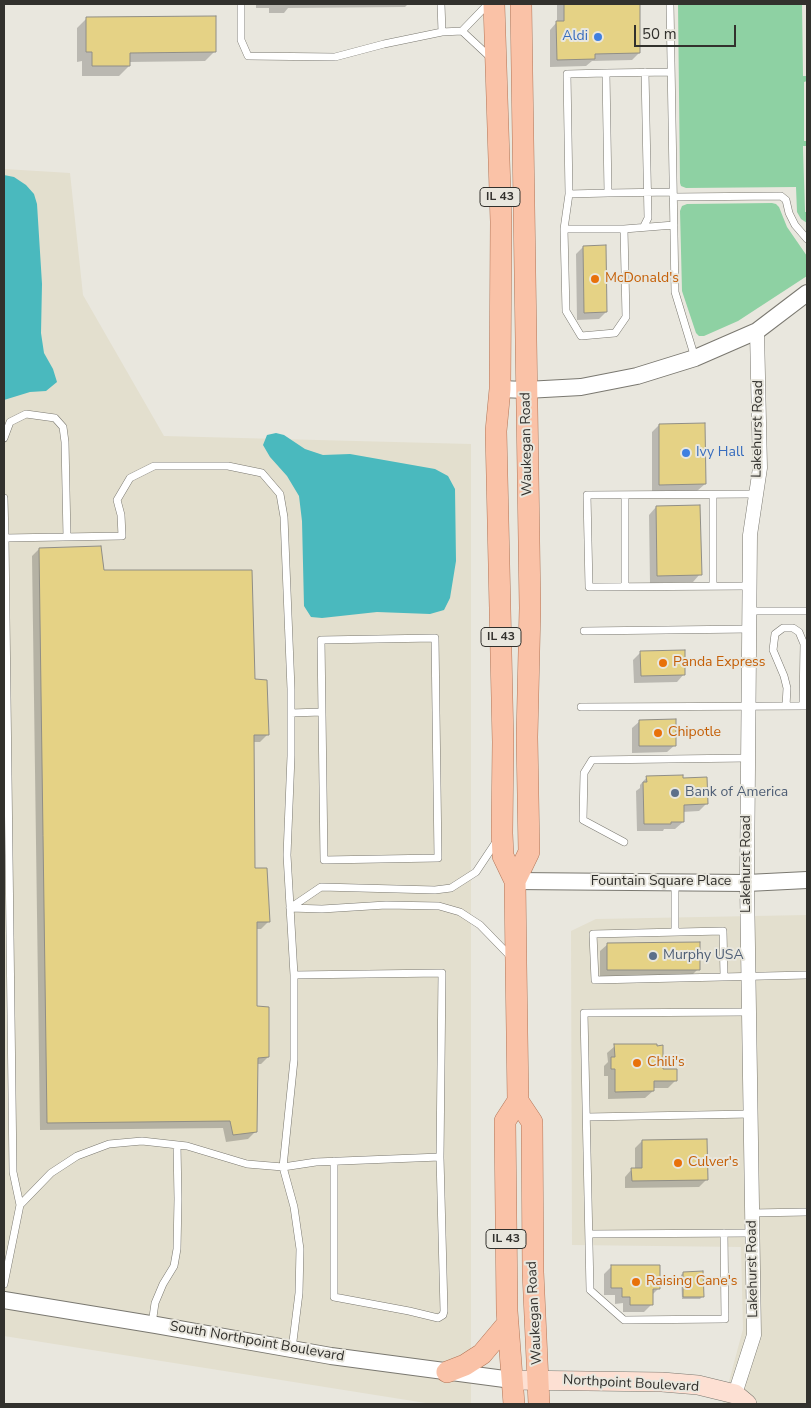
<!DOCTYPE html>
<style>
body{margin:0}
#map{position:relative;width:811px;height:1408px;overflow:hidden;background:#e9e7de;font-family:"Nunito Sans",sans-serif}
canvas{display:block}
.frame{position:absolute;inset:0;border:5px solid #32312d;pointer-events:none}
.scale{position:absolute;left:634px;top:25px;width:102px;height:22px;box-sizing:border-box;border:2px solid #32312d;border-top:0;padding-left:6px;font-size:15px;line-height:18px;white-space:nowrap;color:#32312d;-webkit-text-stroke:4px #e9e7de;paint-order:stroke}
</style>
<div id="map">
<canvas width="811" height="1408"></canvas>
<div class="frame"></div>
<div class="scale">50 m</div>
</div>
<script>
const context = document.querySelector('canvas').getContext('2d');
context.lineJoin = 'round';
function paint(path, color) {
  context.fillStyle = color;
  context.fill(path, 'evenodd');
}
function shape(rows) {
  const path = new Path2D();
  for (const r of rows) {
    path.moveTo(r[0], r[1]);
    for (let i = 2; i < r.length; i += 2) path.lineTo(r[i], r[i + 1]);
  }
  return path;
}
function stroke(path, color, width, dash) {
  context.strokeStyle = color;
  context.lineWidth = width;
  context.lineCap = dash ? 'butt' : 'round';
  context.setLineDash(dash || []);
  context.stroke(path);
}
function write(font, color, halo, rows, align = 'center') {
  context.font = font + ' "Nunito Sans",sans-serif';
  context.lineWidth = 4;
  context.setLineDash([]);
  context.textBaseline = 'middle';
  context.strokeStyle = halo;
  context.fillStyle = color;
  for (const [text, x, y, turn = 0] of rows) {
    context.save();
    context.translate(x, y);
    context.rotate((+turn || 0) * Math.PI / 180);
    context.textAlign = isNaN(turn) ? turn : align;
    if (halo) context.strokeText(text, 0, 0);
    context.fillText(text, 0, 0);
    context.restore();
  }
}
paint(shape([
 [4,169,70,173,83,295,164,436,471,444,471,1404,432,1404,4,1336],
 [807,915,807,1404,723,1404,743,1329,741,1247,572,1245,571,931,596,919]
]), '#e3dfce');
paint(shape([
 [678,4,802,4,803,76,807,76,807,81,804,82,804,141,807,141,807,146,803,146,805,212,807,212,807,223,801,219,797,212,796,187,686,188,681,186,680,183],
 [772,203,776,204,779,207,787,227,807,256,807,276,738,321,704,336,699,336,696,333,682,291,680,211,682,206,687,204]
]), '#8ed1a3');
paint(shape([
 [4,175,14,177,26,185,34,194,37,204,42,284,41,333,44,353,53,369,57,382,46,391,30,392,4,400],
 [276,433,284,435,305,449,323,455,350,454,435,469,448,476,455,489,456,561,450,598,444,610,430,614,377,612,322,618,311,617,304,606,302,521,299,496,287,476,270,457,263,445,267,435]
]), '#4ab9be');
paint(shape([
 [256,4,408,4,405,7,288,8,284,13,269,13,269,8,256,8],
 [557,4,638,4,639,53,632,60,592,61,586,66,550,67,550,30,557,22],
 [87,18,215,51,205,61,129,62,129,66,119,76,82,76,82,61,77,62,77,28],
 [583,247,606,312,599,319,577,320,576,254],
 [659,425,705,484,697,491,652,492,652,432],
 [656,507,700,574,693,582,650,583,649,515],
 [39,549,103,571,254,681,268,734,260,742,253,742,254,869,269,921,261,929,256,929,255,1007,268,1057,261,1064,256,1064,256,1131,248,1139,226,1142,223,1128,40,1130,32,556],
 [641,652,684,674,677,682,634,683,633,660],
 [640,721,675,745,667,752,632,753,632,728],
 [647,777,706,804,699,811,682,812,683,822,675,829,664,829,663,831,637,831,636,791,640,788,640,785],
 [608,944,698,969,691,976,600,977,600,951],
 [615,1046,662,1071,676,1080,668,1088,653,1088,653,1091,645,1098,608,1099,608,1076,604,1076,604,1066,608,1062,607,1053],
 [642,1141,706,1180,699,1187,625,1188,625,1177,632,1169,635,1169,635,1148],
 [611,1267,659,1288,651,1296,652,1304,644,1312,623,1312,623,1303,615,1304,615,1295,604,1295,604,1274],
 [683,1273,702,1297,700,1299,682,1299,681,1275]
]), '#0003');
const building = shape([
 [564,4,640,4,640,53,595,54,595,59,557,60,556,21,564,21,564,4],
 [216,16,216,52,130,53,130,66,92,66,92,52,86,52,86,17,216,16],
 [606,245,607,312,584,313,583,246,606,245],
 [705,423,706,484,659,485,659,424,705,423],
 [700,505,702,575,657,576,656,506,700,505],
 [101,546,104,570,252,570,255,679,267,680,269,735,254,735,255,868,267,868,270,922,257,922,257,1006,269,1007,269,1057,258,1058,257,1132,233,1135,230,1121,47,1123,39,548,101,546],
 [685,650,685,675,641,676,640,651,685,650],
 [676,719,676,746,639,746,639,720,676,719],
 [683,775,683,778,707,777,708,804,684,805,684,822,671,822,671,824,644,824,643,782,647,782,646,776,683,775],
 [700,942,700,970,607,970,607,943,700,942],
 [614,1044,657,1044,657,1046,663,1045,663,1069,677,1069,677,1081,654,1081,654,1091,615,1092,615,1069,611,1069,611,1057,615,1057,614,1044],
 [707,1139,708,1180,632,1181,631,1168,642,1168,642,1140,707,1139],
 [611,1265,660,1265,660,1289,653,1289,653,1305,630,1305,630,1297,622,1297,622,1288,611,1288,611,1265],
 [703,1271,704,1297,683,1297,683,1272,703,1271]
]);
paint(building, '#e5d285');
stroke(building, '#908e86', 1);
const service = shape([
 [241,4,241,40,248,56,335,57,384,44,442,32,462,31],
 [441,4,442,32],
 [488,4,462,31,491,58],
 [670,4,675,292,695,358],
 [671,72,606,73,608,193,673,192],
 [606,73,567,74,569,194,608,193],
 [569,194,564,229,566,311,581,336,615,333,626,317,624,229],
 [673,197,781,196,786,200,789,213,795,225,807,239],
 [644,226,648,218,645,72],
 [564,229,624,229,674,225],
 [4,438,10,422,26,414,55,418,63,427,65,442,67,537],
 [4,498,5,538],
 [713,586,713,495],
 [749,586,589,587,587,495,755,494],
 [625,587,625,495],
 [749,611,807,611],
 [584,631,750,629],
 [435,638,438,858,324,860,321,640,435,638],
 [786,706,787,688,784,676,773,650,775,634,783,628,793,628,799,632,804,644,803,706],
 [581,707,807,706],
 [291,713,322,712],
 [496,842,476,872,451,888,435,890,321,887,290,908,322,909,386,905,439,906,460,912,480,925,511,957],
 [624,842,583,820,584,773,592,760,748,758],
 [675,932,675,882],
 [724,976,723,931,593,934,595,980,807,975],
 [587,1117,751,1114],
 [334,1161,334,1297,409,1311,438,1318,443,1315,444,1311,440,1157],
 [20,1205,13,1172,5,538,122,536,121,515,117,500,130,478,154,466,228,466,262,473,280,494,284,517,291,689,291,756,287,855,294,975,294,1060,283,1167,316,1162,440,1157,442,973,294,975],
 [752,1213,807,1212],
 [724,1233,725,1319,624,1320,590,1290,584,1013,749,1012],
 [589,1234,753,1233],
 [4,1284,20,1205,51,1173,77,1156,109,1144,142,1141,187,1146,247,1164,283,1167,294,1207,300,1249,299,1293,292,1349],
 [152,1324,155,1303,163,1284,174,1266,177,1249,178,1199,177,1145]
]);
const minor = shape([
 [735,1394,754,1335,747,883,750,535,760,468,757,331]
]);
const tertiary = shape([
 [500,389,526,390,581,387,637,376,695,358,757,331,807,293],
 [515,881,747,883,807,880],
 [4,1300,156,1325,331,1356,512,1380]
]);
const secondary = shape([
 [512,1380,662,1382,698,1385,735,1394,747,1404]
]);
const primary = shape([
 [494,4,501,222,500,389,496,431,503,742,502,833,503,856,515,881,516,963,518,1101,505,1121,507,1311,514,1404],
 [515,881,529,852,527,737,530,608,521,4],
 [518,1101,532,1122,533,1272,539,1404],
 [447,1372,465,1365,482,1354,508,1323]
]);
stroke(service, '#7a7870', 8);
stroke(minor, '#7a7870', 15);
stroke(tertiary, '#7a7870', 18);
stroke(secondary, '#7a7870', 20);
stroke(primary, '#b27557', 22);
stroke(service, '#fff', 7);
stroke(minor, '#fff', 14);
stroke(tertiary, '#fff', 16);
stroke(secondary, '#fde0d3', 19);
stroke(primary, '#fac2a7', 21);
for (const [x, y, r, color] of [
 [598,37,5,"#3f7fe0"],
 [595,279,5,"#e8710a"],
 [686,453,5,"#3f7fe0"],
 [663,663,5,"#e8710a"],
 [658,733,5,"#e8710a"],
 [675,793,5,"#5c6f8a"],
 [653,956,5,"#5c6f8a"],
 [637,1063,5,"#e8710a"],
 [678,1163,5,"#e8710a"],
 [636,1282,5,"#e8710a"]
]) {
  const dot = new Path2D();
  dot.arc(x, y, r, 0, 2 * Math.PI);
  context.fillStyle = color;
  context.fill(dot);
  stroke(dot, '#e9e7de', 2);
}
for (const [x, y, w] of [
 [500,197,40],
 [501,637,40],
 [506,1239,40]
]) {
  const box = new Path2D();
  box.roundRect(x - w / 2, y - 9.5, w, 19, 4);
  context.fillStyle = '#e9e7de';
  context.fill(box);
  stroke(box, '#32312d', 1);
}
write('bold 12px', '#32312d', null, [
 ["IL 43",500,197],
 ["IL 43",501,637],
 ["IL 43",506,1239]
]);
write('14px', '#366cbe', '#e9e7de', [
 ["Aldi",588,37],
 ["Ivy Hall",696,453,"left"]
], 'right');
write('14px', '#c56008', '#e9e7de', [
 ["McDonald's",605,279],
 ["Panda Express",673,663],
 ["Chipotle",668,733],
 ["Chili's",647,1063],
 ["Culver's",688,1163],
 ["Raising Cane's",646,1282]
], 'left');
write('14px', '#32312d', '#e9e7de', [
 ["Lakehurst Road",758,429,-89],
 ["Waukegan Road",527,444,-91],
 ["Lakehurst Road",747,864,-90],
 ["Fountain Square Place",661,882],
 ["Lakehurst Road",753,1269,-91],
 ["Waukegan Road",535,1313,-93],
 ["South Northpoint Boulevard",257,1342,10],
 ["Northpoint Boulevard",631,1384,3]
]);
write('14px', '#4e5e75', '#e9e7de', [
 ["Bank of America",685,793],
 ["Murphy USA",663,956]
], 'left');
</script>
